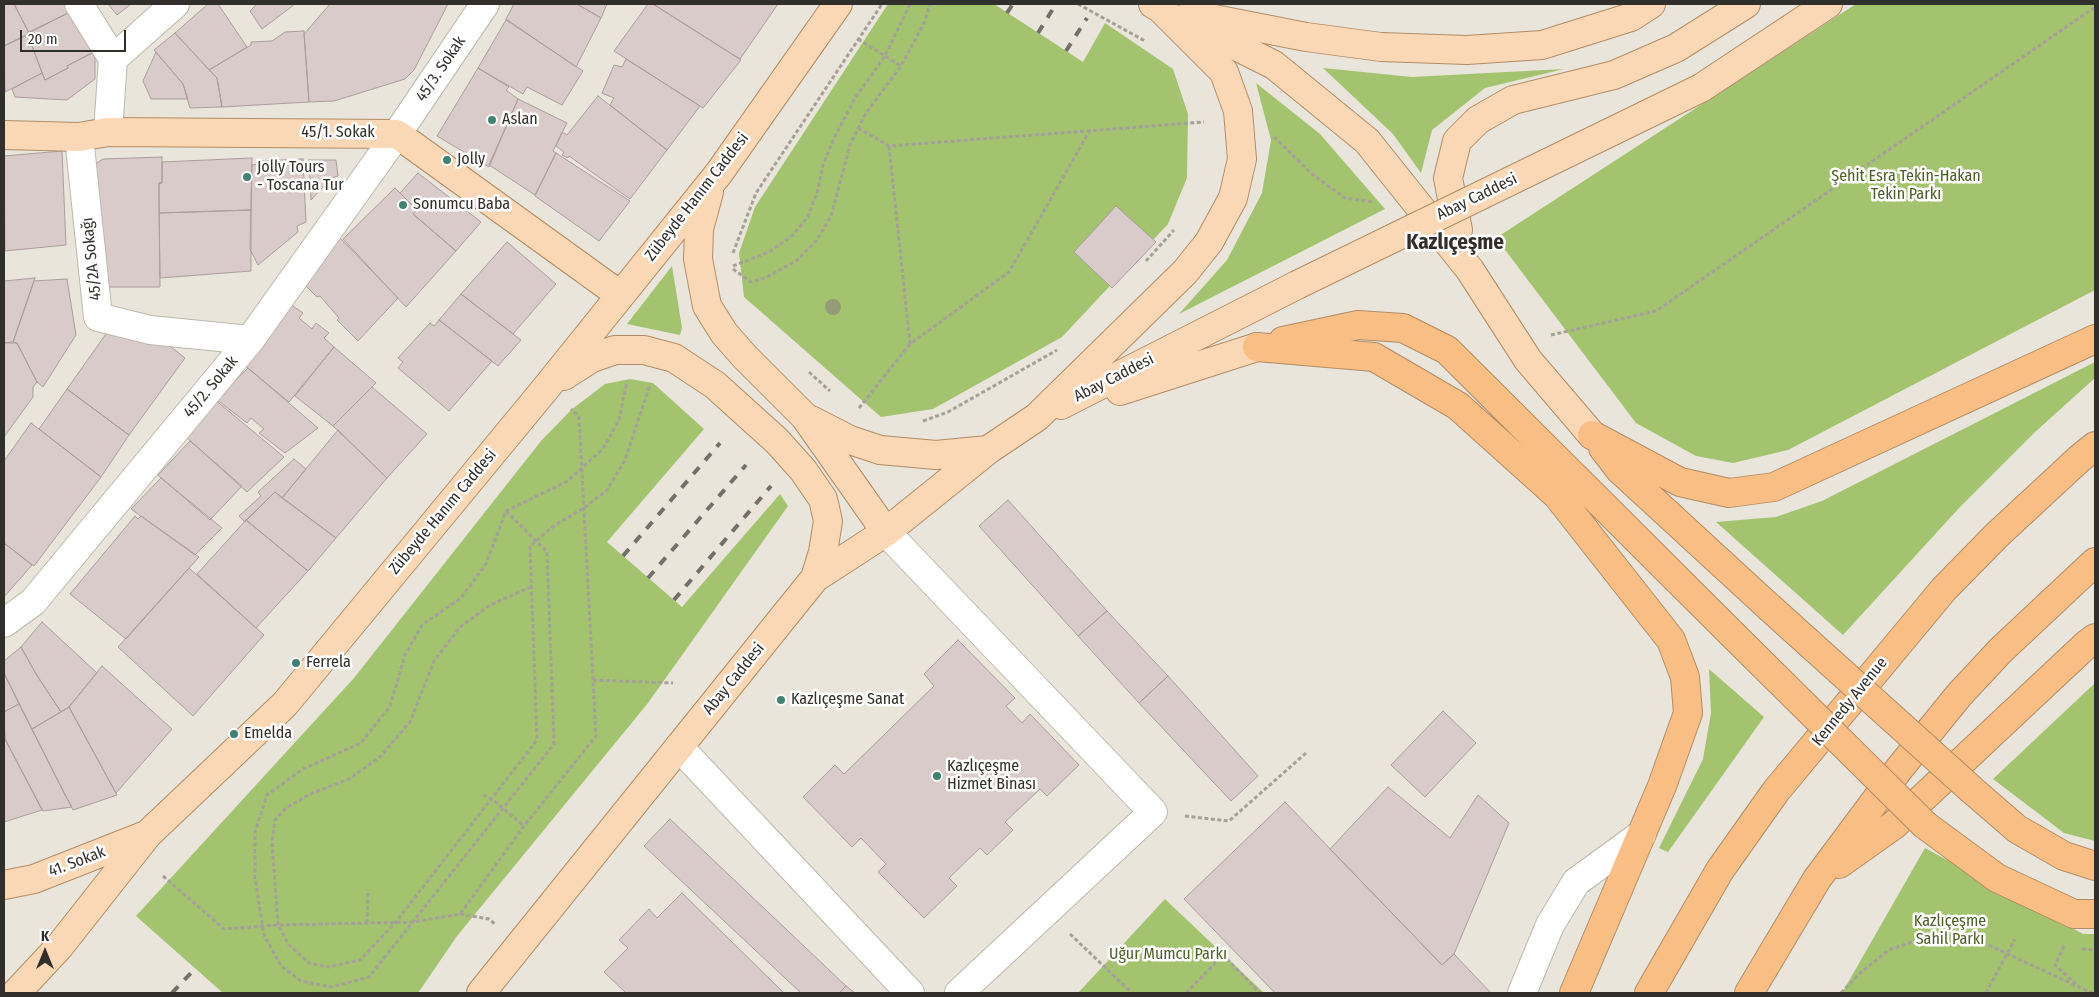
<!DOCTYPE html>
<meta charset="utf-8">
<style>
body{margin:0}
#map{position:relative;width:2099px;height:997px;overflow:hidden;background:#e9e5da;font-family:"Fira Sans Condensed",sans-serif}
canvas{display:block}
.frame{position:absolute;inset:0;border:5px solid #312f2b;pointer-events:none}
.north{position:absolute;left:20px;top:927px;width:50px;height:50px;-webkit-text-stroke:4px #fff;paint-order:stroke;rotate:0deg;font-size:14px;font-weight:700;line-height:20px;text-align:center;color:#312f2b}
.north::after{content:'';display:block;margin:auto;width:18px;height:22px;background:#312f2b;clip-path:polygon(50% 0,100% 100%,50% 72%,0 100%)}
.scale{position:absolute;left:20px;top:30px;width:106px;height:22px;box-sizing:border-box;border:2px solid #312f2b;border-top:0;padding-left:6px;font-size:15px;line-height:18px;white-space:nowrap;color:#312f2b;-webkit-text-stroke:4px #fff;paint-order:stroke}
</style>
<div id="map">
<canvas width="2099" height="997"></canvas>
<div class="frame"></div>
<div class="north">K</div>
<div class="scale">20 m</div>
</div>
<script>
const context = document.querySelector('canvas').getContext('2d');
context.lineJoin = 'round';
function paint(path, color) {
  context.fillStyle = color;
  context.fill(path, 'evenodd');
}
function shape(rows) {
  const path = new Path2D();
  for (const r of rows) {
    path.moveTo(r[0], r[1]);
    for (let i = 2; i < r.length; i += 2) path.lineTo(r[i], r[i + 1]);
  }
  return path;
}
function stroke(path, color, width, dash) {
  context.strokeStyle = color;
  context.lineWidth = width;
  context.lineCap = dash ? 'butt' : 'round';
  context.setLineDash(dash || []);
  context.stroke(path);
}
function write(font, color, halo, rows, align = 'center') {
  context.font = font + ' "Fira Sans Condensed",sans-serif';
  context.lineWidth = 5;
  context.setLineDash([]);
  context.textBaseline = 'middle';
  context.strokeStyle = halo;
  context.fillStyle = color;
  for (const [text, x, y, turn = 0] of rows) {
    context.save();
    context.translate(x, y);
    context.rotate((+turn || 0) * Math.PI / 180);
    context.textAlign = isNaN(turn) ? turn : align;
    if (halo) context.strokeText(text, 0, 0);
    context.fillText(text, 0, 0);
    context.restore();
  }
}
paint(shape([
 [888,4,994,4,1083,62,1105,23,1173,69,1188,114,1187,178,1168,224,1062,337,933,409,881,417,744,297,739,253,755,207],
 [1856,4,2095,4,2095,290,1788,450,1733,463,1696,456,1636,423,1496,238],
 [1323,68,1412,77,1564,69,1485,88,1432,130,1421,173,1393,134],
 [1256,83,1320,134,1385,209,1179,314,1227,260,1262,193,1271,140],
 [672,266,682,328,680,335,627,324],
 [2095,362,2095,378,2034,433,1959,508,1843,635,1716,522,1776,517,1822,501],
 [630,379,653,383,704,429,607,542,682,607,780,494,788,506,648,703,457,936,418,993,223,993,136,916,354,678,541,441,571,410,605,384],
 [1709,669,1764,717,1668,852,1659,848,1703,759,1711,713],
 [2095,683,2095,841,2064,833,1993,779],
 [1925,848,2083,934,2095,934,2095,993,1842,993],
 [1165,899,1264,993,1078,993]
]), '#a3c36f');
const building = shape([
 [4,4,14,4,29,33,4,46,4,4],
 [14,4,67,4,70,15,68,13,29,33,14,4],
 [108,4,131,4,117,15,108,4],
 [208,4,218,4,247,47,209,70,175,33,208,4],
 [257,4,295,4,262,29,250,11,257,4],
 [330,4,448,4,414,70,405,79,334,101,309,102,304,34,330,4],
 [514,4,577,4,601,18,576,67,506,19,514,4],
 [577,4,607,4,601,18,577,4],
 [648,4,653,4,741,60,703,108,614,51,648,4],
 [653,4,778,4,740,59,653,4],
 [68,13,98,50,67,66,68,68,45,80,27,33,68,13],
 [506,20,583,71,562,105,527,87,523,94,478,68,506,20],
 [304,31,309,102,222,107,217,78,209,70,251,45,251,42,272,41,285,32,304,31],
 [175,33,217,78,222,107,190,108,183,84,154,50,175,33],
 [28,35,42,73,5,92,4,46,28,35],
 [95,51,95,79,67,100,15,97,12,89,42,73,45,80,68,68,67,66,95,51],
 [156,52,183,84,188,99,151,99,143,81,156,52],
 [626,59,700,106,667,150,610,105,614,98,602,93,614,65,622,67,626,59],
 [478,68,509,87,506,90,518,99,489,167,437,136,478,68],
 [598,96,667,150,630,199,569,156,568,158,562,155,564,152,556,146,562,132,567,135,598,96],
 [518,99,567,123,553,151,556,153,535,195,489,165,518,99],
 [62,151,66,245,5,251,4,156,62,151],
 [556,153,630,201,599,241,535,196,556,153],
 [162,157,162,183,159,183,160,287,108,287,94,165,103,159,162,157],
 [252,158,251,210,159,213,159,183,162,183,162,162,252,158],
 [303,159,306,222,297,226,298,232,258,265,250,249,252,165,261,164,261,161,303,159],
 [309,160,336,160,338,176,331,178,311,200,309,160],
 [418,173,481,222,456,251,413,214,417,210,400,193,418,173],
 [395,188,417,210,413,214,456,251,406,307,343,239,395,188],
 [1116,206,1156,242,1112,288,1074,252,1116,206],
 [251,210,251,271,160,278,159,213,251,210],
 [340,238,398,298,358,341,337,320,339,318,320,296,317,297,301,281,340,238],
 [507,242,556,284,513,334,461,294,507,242],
 [35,278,13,342,4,343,4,281,35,278],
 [67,279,76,335,43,387,37,382,17,343,13,342,34,281,67,279],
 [461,294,521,340,498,366,439,320,461,294],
 [290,304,303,313,299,318,312,329,316,323,329,333,324,338,334,347,289,402,238,360,290,304],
 [439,320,492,361,449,411,398,368,403,362,398,358,430,323,434,326,439,320],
 [113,324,156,335,185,358,129,435,67,389,113,324],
 [4,343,17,343,37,382,33,387,33,397,4,437,4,343],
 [334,347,376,383,333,426,295,396,334,347],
 [248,368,318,428,285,453,259,433,264,429,251,418,247,423,216,399,248,368],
 [372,387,427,434,387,478,333,426,372,387],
 [67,389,129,435,101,477,39,429,67,389],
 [214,399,284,457,247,492,184,435,214,399],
 [31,423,101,477,34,566,4,543,4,461,31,423],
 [338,430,387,478,336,538,282,498,338,430],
 [190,441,242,486,210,520,158,475,190,441],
 [294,459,306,469,282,498,275,492,245,522,239,516,261,496,258,492,294,459],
 [161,478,222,528,195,555,131,509,161,478],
 [275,492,336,538,308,571,246,520,275,492],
 [1008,500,1107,611,1078,636,979,526,1008,500],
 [135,516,138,519,141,516,199,557,126,639,70,594,135,516],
 [246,520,308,571,256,628,197,574,246,520],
 [4,543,32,565,4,597,4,543],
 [189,568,264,635,193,716,118,647,189,568],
 [1107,611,1168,676,1139,703,1078,636,1107,611],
 [42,622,97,673,69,707,61,712,36,674,21,647,42,622],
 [958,640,1015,698,1006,706,1022,723,1030,714,1079,765,1047,796,1040,789,1005,822,1013,830,987,855,980,848,949,878,957,886,924,918,878,872,886,864,861,838,852,847,803,797,835,765,844,774,934,686,924,674,958,640],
 [21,647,36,674,61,712,32,729,4,673,4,661,21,647],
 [102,666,172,729,116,793,69,707,102,666],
 [4,673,19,704,4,712,4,673],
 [1168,676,1258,776,1231,801,1139,703,1168,676],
 [19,704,65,795,72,807,43,811,5,739,4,712,19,704],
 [69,707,117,795,73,810,32,729,69,707],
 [1443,711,1476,743,1425,797,1391,765,1443,711],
 [5,739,42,810,4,822,4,740,5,739],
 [1388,787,1450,838,1478,795,1509,823,1454,954,1442,965,1330,849,1388,787],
 [1285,802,1442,965,1454,954,1491,993,1275,993,1184,899,1285,802],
 [670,819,846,986,839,993,801,993,644,846,670,819],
 [682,893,784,993,626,993,604,972,628,948,619,940,649,909,657,918,682,893],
 [846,986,855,993,839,993,846,986]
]);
paint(building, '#d9cbca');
stroke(building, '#aa9d9c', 1);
const minor = shape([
 [79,4,113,59],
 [108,132,113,59,175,4],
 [79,137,98,317,150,330,250,340],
 [886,532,1153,812,959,993],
 [4,623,33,602,250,340,397,134,485,4],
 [679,747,910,993],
 [1522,993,1550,925,1576,882,1642,834]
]);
const major = shape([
 [1194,15,1306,37,1381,47,1467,50,1542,45,1631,17,1651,4],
 [1182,19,1274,65,1367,141,1470,270,1528,360,1592,435],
 [1701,88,1828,4],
 [4,135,79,137,108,132,397,134,620,295],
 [709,192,699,229,698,259,707,306,724,333,744,356,805,417,886,532],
 [1458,230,1448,178,1457,141,1478,120,1513,100,1614,75,1676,48,1746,4],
 [564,376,592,358,615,350,644,350,674,358,715,385,777,441,803,470,823,499,828,521,823,552,815,578],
 [1120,391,1257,347],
 [1061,405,1297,285],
 [811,420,850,440,880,450,936,455,988,450],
 [4,885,34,879,146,835],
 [16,993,59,947,148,834,285,704,546,388,719,173,838,4],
 [481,993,815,578,886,532,988,450,1037,417,1185,272,1209,242,1233,198,1242,159,1238,111,1224,72,1160,8,1153,4]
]);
const highway = shape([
 [1283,341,1358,325,1403,328,1447,350,1731,633],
 [1257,347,1374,357,1458,406,1557,495,1671,640,1685,677,1688,713,1662,786,1574,993],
 [1592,435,1680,482,1729,493,1774,487,2095,339],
 [1603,448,1620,470,1769,607],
 [1972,790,2017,829,2064,856,2095,866],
 [1925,825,1997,878,2074,914,2095,914],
 [1839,864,1894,825,2087,644,2095,638],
 [1649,993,1720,870,1776,791,1944,589,1997,535,2079,459,2095,446],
 [1749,993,1817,879,1899,769,1959,695,2001,650,2095,562]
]);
stroke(minor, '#bcb8ad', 30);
stroke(major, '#b38c65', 30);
stroke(highway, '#b38c65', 30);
stroke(shape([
 [1078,4,1145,41],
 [858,39,901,66],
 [858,128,889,146,1204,122],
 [1274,137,1312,174,1345,198,1374,202],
 [889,146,910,344],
 [733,253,756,193,882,4],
 [1146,261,1174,230],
 [733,266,769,252,793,235,807,218,817,193,823,165,835,136,855,98,885,56,910,4],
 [733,269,751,282,765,278,796,261,817,240,831,216,850,145,866,113,901,66,924,23,930,4],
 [1551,335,1656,311,2095,7],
 [809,372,830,391],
 [859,408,910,344,1009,272,1090,130],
 [923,421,948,412,1057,350],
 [506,511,547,552,554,744,369,977,331,987,301,981,281,966,264,935,255,878,255,832,267,795,303,769,361,743,390,706,405,655,422,625,461,598,486,564,506,511,566,482,602,450,619,420,627,381],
 [531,587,490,605,460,627,434,661,410,722,381,756,349,779,310,794,286,808,275,820,272,842,278,925,289,945,309,963,328,967,360,960,395,923,537,740,530,546,555,525,584,508,607,490,625,460,650,385],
 [593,680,673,683],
 [483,795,492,799,524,826],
 [1185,816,1229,821,1306,753],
 [163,876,224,929,278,925,413,922,460,914,524,826,596,736,579,417,571,409],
 [460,914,489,919,496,925],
 [367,923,368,890],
 [1070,934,1132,993],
 [2064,946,2055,965,2080,988],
 [2082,949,2095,950],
 [1186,993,1223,955,1260,993],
 [1841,993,1860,973,1889,950,1935,934,1971,937,2092,993],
 [1986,993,2015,939]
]), '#a4a198', 3, [4, 2.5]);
stroke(minor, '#fff', 28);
stroke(major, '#fbd8b5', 28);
stroke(highway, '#f9be84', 28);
stroke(shape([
 [1007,13,1013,4],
 [1038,33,1056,4],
 [1066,51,1087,18],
 [623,556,720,443],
 [648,578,746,465],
 [674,600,771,486],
 [172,993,193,971]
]), '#727069', 4, [9, 9]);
const majorBridge = shape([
 [1297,285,1701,88]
]);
const highwayBridge = shape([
 [1769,607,1972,790],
 [1731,633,1925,825]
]);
stroke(majorBridge, '#b38c65', 30, []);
stroke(highwayBridge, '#b38c65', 30, []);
stroke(majorBridge, '#fbd8b5', 28);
stroke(highwayBridge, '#f9be84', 28);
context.fillStyle = '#929c76';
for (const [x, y] of [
 [833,307]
]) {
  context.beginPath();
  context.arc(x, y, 8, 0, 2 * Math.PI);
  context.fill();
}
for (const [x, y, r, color] of [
 [492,120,5,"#408272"],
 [447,160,5,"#408272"],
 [247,177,5,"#408272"],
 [403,205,5,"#408272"],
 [296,663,5,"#408272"],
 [781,700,5,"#408272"],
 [234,734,5,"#408272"],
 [937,776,5,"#408272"]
]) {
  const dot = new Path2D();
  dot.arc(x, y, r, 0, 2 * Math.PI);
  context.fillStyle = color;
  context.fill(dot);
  stroke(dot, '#fff', 2);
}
write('16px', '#312f2b', '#fff', [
 ["45/3. Sokak",441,69,-56],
 ["45/1. Sokak",338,133],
 ["Zübeyde Hanım Caddesi",697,197,-52],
 ["Abay Caddesi",1477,197,-26],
 ["45/2A Sokağı",92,259,-96],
 ["Abay Caddesi",1114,378,-27],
 ["45/2. Sokak",211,387,-50],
 ["Zübeyde Hanım Caddesi",443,512,-50],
 ["Abay Caddesi",734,679,-51],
 ["Kennedy Avenue",1850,702,-51],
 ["41. Sokak",77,862,-21]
]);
write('16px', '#312f2b', '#fff', [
 ["Aslan",502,120],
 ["Jolly",457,160],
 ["Jolly Tours",257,168],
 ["- Toscana Tur",257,186],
 ["Sonumcu Baba",413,205],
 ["Ferrela",306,663],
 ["Kazlıçeşme Sanat",791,700],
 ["Emelda",244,734],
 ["Kazlıçeşme",947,767],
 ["Hizmet Binası",947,785]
], 'left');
write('16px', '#4b6024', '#fff', [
 ["Şehit Esra Tekin-Hakan",1906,177],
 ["Tekin Parkı",1906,195],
 ["Kazlıçeşme",1950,922],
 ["Sahil Parkı",1950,940],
 ["Uğur Mumcu Parkı",1168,955]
]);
write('bold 21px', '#312f2b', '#fff', [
 ["Kazlıçeşme",1455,243]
]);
</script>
